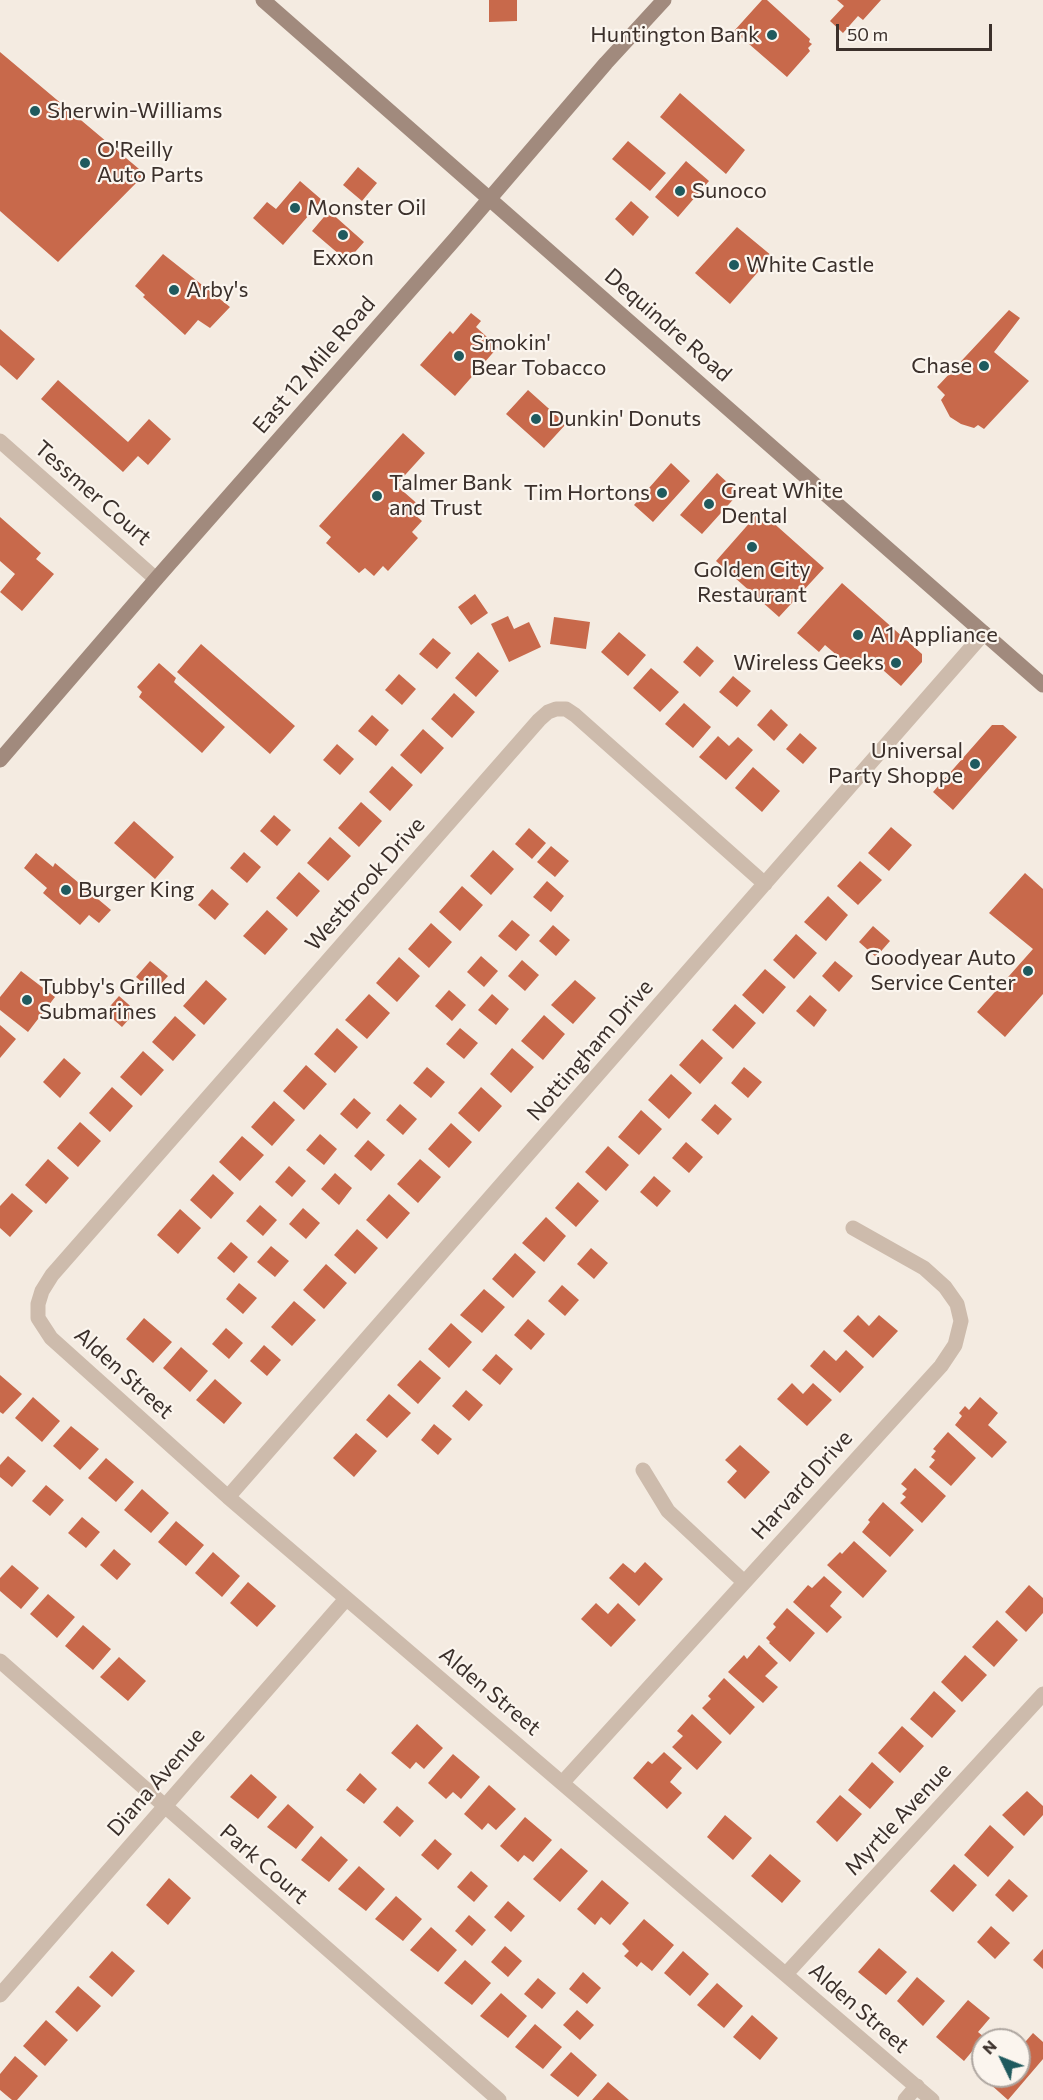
<!DOCTYPE html>
<style>
body{margin:0}
#map{position:relative;width:1043px;height:2100px;overflow:hidden;background:#f4ebe1;font-family:Commissioner,sans-serif}
canvas{display:block}
.north{position:absolute;left:971px;top:2028px;width:60px;height:60px;box-sizing:border-box;background:#fbf5ee;border:2px solid #aea6a0;border-radius:50%;rotate:313deg;font-size:16px;font-weight:700;line-height:24px;text-align:center;color:#3b302b}
.north::after{content:'';display:block;margin:auto;width:21px;height:27px;background:#1f5a5e;clip-path:polygon(50% 0,100% 100%,50% 72%,0 100%)}
.scale{position:absolute;left:836px;top:24px;width:156px;height:27px;box-sizing:border-box;border:3px solid #3b302b;border-top:0;padding-left:8px;font-size:18px;line-height:21px;white-space:nowrap;color:#3b302b;-webkit-text-stroke:4px #fbf5ee;paint-order:stroke}
</style>
<div id="map">
<canvas width="1043" height="2100"></canvas>
<div class="north">N</div>
<div class="scale">50 m</div>
</div>
<script>
const context = document.querySelector('canvas').getContext('2d');
context.lineJoin = 'round';
function paint(path, color) {
  context.fillStyle = color;
  context.fill(path, 'evenodd');
}
function shape(rows) {
  const path = new Path2D();
  for (const r of rows) {
    path.moveTo(r[0], r[1]);
    for (let i = 2; i < r.length; i += 2) path.lineTo(r[i], r[i + 1]);
  }
  return path;
}
function stroke(path, color, width, dash) {
  context.strokeStyle = color;
  context.lineWidth = width;
  context.lineCap = dash ? 'butt' : 'round';
  context.setLineDash(dash || []);
  context.stroke(path);
}
function write(font, color, halo, rows, align = 'center') {
  context.font = font + ' Commissioner,sans-serif';
  context.lineWidth = 4.5;
  context.setLineDash([]);
  context.textBaseline = 'middle';
  context.strokeStyle = halo;
  context.fillStyle = color;
  for (const [text, x, y, turn = 0] of rows) {
    context.save();
    context.translate(x, y);
    context.rotate((+turn || 0) * Math.PI / 180);
    context.textAlign = isNaN(turn) ? turn : align;
    if (halo) context.strokeText(text, 0, 0);
    context.fillText(text, 0, 0);
    context.restore();
  }
}
paint(shape([
 [489,0,517,0,517,21,489,22],
 [762,0,767,0,810,39,809,42,812,44,808,48,810,51,787,77,734,31],
 [837,0,881,0,863,20,858,16,843,33,830,21,844,6],
 [0,52,145,174,58,262,0,211],
 [680,93,745,150,726,174,660,117],
 [628,141,666,173,650,191,612,159],
 [686,161,709,181,678,217,655,197],
 [358,167,377,183,362,201,343,185],
 [300,181,322,200,283,245,253,218,267,202,276,209],
 [631,201,649,217,633,236,615,219],
 [329,211,364,242,347,261,312,231],
 [737,227,772,256,730,304,695,273],
 [163,254,230,307,210,328,198,320,185,335,143,297,145,295,135,286],
 [1009,310,1020,318,994,352,1029,381,984,429,978,425,974,428,961,424,950,417,941,400,945,395,937,387],
 [471,313,481,321,476,327,498,347,455,396,420,365,450,331,453,334],
 [0,329,35,359,17,380,0,365],
 [58,380,128,442,149,419,171,439,148,465,138,456,123,472,41,399],
 [528,390,566,424,544,448,506,414],
 [403,433,425,453,396,485,421,507,414,514,422,521,412,532,418,538,388,571,383,566,374,576,365,568,359,573,326,543,331,537,319,526],
 [671,463,690,481,653,522,634,505],
 [717,473,739,493,702,534,680,515],
 [760,511,824,568,779,617,716,561],
 [0,517,41,553,36,559,54,574,22,611,0,592,15,574,0,561],
 [842,583,922,654,922,662,901,686,865,654,853,669,825,645,819,652,797,633],
 [475,594,488,613,471,625,458,607],
 [508,616,514,629,529,622,541,647,509,662,491,624],
 [554,617,590,622,586,649,550,644],
 [619,632,646,655,628,676,601,652],
 [433,638,451,653,437,669,419,654],
 [201,644,295,726,270,754,177,672],
 [697,646,714,661,700,677,683,662],
 [478,652,499,671,476,697,455,678],
 [159,663,176,678,174,682,225,727,202,753,139,697,142,692,137,687],
 [651,668,679,692,660,712,633,688],
 [399,674,416,689,402,705,385,690],
 [733,676,751,691,737,707,719,692],
 [454,693,475,712,452,738,431,719],
 [684,703,711,727,693,748,665,724],
 [771,709,788,725,774,741,757,725],
 [372,715,389,730,376,746,358,731],
 [992,725,1003,725,1017,737,953,810,933,792],
 [423,729,444,748,421,774,400,755],
 [800,733,817,748,803,764,786,749],
 [718,736,729,746,738,737,753,750,726,780,699,757],
 [337,744,354,759,340,775,323,760],
 [392,766,413,785,390,811,369,792],
 [753,767,780,791,762,812,735,788],
 [361,802,382,821,359,847,338,828],
 [274,815,291,830,277,846,260,831],
 [134,821,174,857,155,879,114,843],
 [891,827,912,845,889,871,868,853],
 [529,828,546,843,532,859,515,844],
 [330,837,351,856,328,881,307,863],
 [551,846,569,861,555,877,537,862],
 [493,850,514,869,491,895,470,876],
 [244,852,261,867,247,883,230,868],
 [36,853,53,867,55,863,111,910,99,923,89,915,80,925,43,893,47,888,24,868],
 [860,861,882,880,858,905,837,886],
 [299,872,320,891,297,917,276,898],
 [1025,873,1043,889,1043,994,1005,1037,977,1012,1033,949,989,913],
 [547,881,564,896,551,912,533,897],
 [462,886,483,905,460,931,439,912],
 [212,889,229,904,215,920,198,905],
 [828,896,848,915,826,941,804,922],
 [267,910,288,929,265,955,243,936],
 [512,920,530,935,516,951,498,936],
 [431,923,452,942,429,968,408,949],
 [553,925,570,940,556,956,539,941],
 [873,926,890,941,876,957,859,942],
 [796,934,817,953,794,979,773,960],
 [481,956,498,971,484,987,467,972],
 [399,957,420,976,397,1002,376,983],
 [522,960,539,975,525,991,508,976],
 [150,961,168,976,154,992,136,977],
 [835,961,853,976,839,992,822,976],
 [765,969,786,987,763,1014,742,995],
 [21,971,55,997,28,1032,0,1010,0,997],
 [206,980,227,999,204,1025,183,1006],
 [575,980,596,998,573,1024,551,1005],
 [449,990,466,1005,452,1021,435,1006],
 [369,994,390,1013,367,1039,345,1020],
 [492,994,509,1009,496,1025,478,1010],
 [810,995,827,1010,814,1027,796,1011],
 [119,996,136,1011,122,1027,105,1012],
 [735,1004,756,1023,733,1049,712,1030],
 [544,1015,565,1034,543,1060,521,1041],
 [175,1016,196,1035,173,1061,152,1042],
 [0,1025,16,1039,0,1058],
 [337,1028,358,1047,335,1073,314,1054],
 [460,1028,478,1043,464,1059,446,1044],
 [702,1039,723,1058,700,1084,679,1065],
 [512,1048,534,1067,511,1093,490,1074],
 [143,1051,164,1070,141,1096,120,1077],
 [64,1058,81,1073,60,1098,43,1082],
 [306,1065,327,1084,304,1110,283,1091],
 [427,1067,445,1082,431,1098,413,1083],
 [744,1067,762,1082,748,1098,731,1083],
 [671,1074,692,1093,669,1119,648,1100],
 [112,1087,133,1106,110,1132,89,1113],
 [481,1087,502,1106,479,1132,458,1113],
 [354,1098,371,1113,357,1129,340,1114],
 [274,1101,295,1120,272,1146,251,1127],
 [400,1104,417,1119,403,1135,386,1120],
 [715,1104,732,1119,718,1135,701,1120],
 [641,1110,662,1129,639,1155,618,1137],
 [80,1122,101,1141,78,1167,57,1148],
 [451,1123,472,1142,449,1168,428,1149],
 [320,1134,337,1149,324,1165,306,1150],
 [242,1136,264,1155,240,1181,219,1162],
 [368,1140,385,1155,371,1171,354,1156],
 [686,1142,703,1157,689,1173,672,1158],
 [608,1146,629,1165,606,1191,585,1172],
 [48,1159,69,1178,46,1204,25,1185],
 [420,1159,441,1177,418,1203,397,1184],
 [289,1166,306,1181,292,1197,275,1182],
 [335,1173,352,1188,339,1205,321,1189],
 [213,1174,234,1193,211,1219,190,1200],
 [654,1176,671,1191,657,1207,640,1192],
 [578,1182,599,1201,576,1227,555,1208],
 [12,1193,33,1211,10,1237,0,1228,0,1206],
 [389,1194,410,1213,387,1239,366,1220],
 [260,1205,277,1220,263,1236,246,1221],
 [303,1208,320,1223,306,1239,289,1224],
 [180,1209,201,1228,178,1254,157,1235],
 [546,1217,566,1236,544,1262,522,1243],
 [357,1229,378,1248,355,1274,334,1255],
 [231,1242,248,1257,234,1273,217,1258],
 [271,1246,289,1261,275,1277,257,1262],
 [591,1248,608,1263,594,1279,577,1264],
 [515,1253,536,1272,513,1298,492,1279],
 [326,1264,347,1283,324,1309,303,1290],
 [239,1283,257,1298,243,1314,226,1299],
 [562,1285,579,1300,565,1316,548,1301],
 [484,1289,505,1307,482,1333,460,1315],
 [294,1301,316,1320,292,1346,271,1327],
 [858,1315,869,1326,879,1315,898,1331,873,1358,843,1331],
 [144,1318,172,1342,153,1363,126,1339],
 [528,1319,545,1334,531,1350,514,1335],
 [451,1323,472,1342,449,1368,428,1349],
 [226,1328,243,1343,229,1359,212,1344],
 [264,1345,281,1360,267,1376,250,1361],
 [181,1347,208,1371,190,1392,163,1368],
 [824,1350,836,1361,846,1350,864,1367,840,1393,810,1366],
 [496,1354,513,1369,500,1385,482,1370],
 [420,1360,441,1378,418,1404,397,1385],
 [0,1375,22,1394,3,1414,0,1412],
 [215,1379,242,1403,224,1424,196,1400],
 [792,1383,803,1394,813,1383,832,1400,807,1426,777,1399],
 [466,1390,483,1405,469,1421,452,1406],
 [389,1394,411,1413,387,1438,366,1420],
 [33,1397,60,1421,42,1442,15,1418],
 [980,1397,998,1413,988,1425,1007,1442,992,1458,955,1425,962,1416,959,1413,965,1406,969,1410],
 [434,1424,452,1439,438,1455,421,1440],
 [71,1426,99,1449,80,1470,53,1446],
 [948,1432,976,1458,951,1486,929,1467,935,1460,931,1457,936,1451,933,1449],
 [356,1433,377,1451,354,1477,333,1458],
 [740,1445,770,1472,745,1499,727,1482,737,1471,725,1460],
 [8,1456,26,1471,12,1487,0,1477,0,1465],
 [106,1458,134,1482,116,1502,88,1478],
 [915,1468,946,1496,922,1523,900,1503,906,1497,902,1494,907,1489,901,1484],
 [46,1485,64,1500,50,1516,32,1501],
 [142,1489,169,1513,151,1533,124,1510],
 [883,1502,914,1530,890,1557,862,1532,870,1522,868,1520],
 [82,1517,100,1532,86,1548,68,1533],
 [176,1521,204,1545,186,1566,158,1542],
 [854,1541,887,1571,863,1598,827,1565,840,1552,842,1554],
 [114,1549,131,1564,117,1580,100,1565],
 [213,1552,240,1576,222,1597,195,1573],
 [645,1562,663,1579,639,1606,609,1578,623,1563,635,1573],
 [12,1565,39,1588,21,1609,0,1591,0,1578],
 [824,1576,842,1592,830,1606,842,1617,827,1633,793,1602,808,1585,812,1588],
 [248,1582,276,1606,257,1627,230,1603],
 [1029,1585,1043,1598,1043,1613,1026,1632,1005,1612],
 [48,1594,75,1617,57,1638,30,1614],
 [596,1603,608,1614,618,1603,636,1620,611,1647,581,1619],
 [787,1608,815,1633,790,1662,769,1643,770,1642,766,1638,776,1627,773,1624],
 [997,1620,1018,1640,994,1667,972,1647],
 [83,1625,111,1649,93,1670,65,1646],
 [759,1645,778,1663,765,1676,778,1687,763,1703,728,1672,744,1655,747,1659],
 [965,1655,987,1675,962,1702,941,1682],
 [119,1657,146,1681,128,1701,100,1677],
 [724,1678,755,1707,730,1735,702,1708,711,1699,708,1696],
 [934,1691,956,1711,932,1738,910,1719],
 [692,1714,722,1742,697,1770,672,1747,683,1736,677,1731],
 [417,1724,443,1748,424,1769,416,1762,410,1769,391,1753],
 [902,1726,924,1746,900,1773,878,1753],
 [664,1752,682,1768,670,1782,682,1793,667,1809,633,1778,648,1761,652,1764],
 [453,1754,480,1777,461,1799,453,1792,446,1799,428,1783],
 [872,1762,894,1782,870,1809,848,1790],
 [360,1773,377,1789,364,1804,346,1790],
 [251,1774,277,1797,258,1819,230,1797],
 [489,1785,516,1809,496,1830,488,1823,482,1830,464,1814],
 [1027,1791,1043,1806,1043,1815,1024,1836,1002,1815],
 [840,1795,862,1814,837,1842,816,1822],
 [288,1804,314,1827,296,1849,267,1827],
 [397,1806,414,1821,400,1837,383,1822],
 [725,1815,752,1838,733,1860,707,1837],
 [525,1817,552,1840,533,1862,524,1855,518,1862,500,1846],
 [990,1825,1014,1847,988,1877,964,1855],
 [321,1836,348,1860,329,1882,301,1860],
 [435,1839,452,1854,438,1870,421,1855],
 [561,1848,588,1871,560,1902,533,1879],
 [770,1854,801,1881,782,1903,751,1876],
 [954,1864,977,1885,953,1912,930,1891],
 [359,1866,385,1889,366,1911,338,1889],
 [471,1871,488,1886,474,1902,457,1887],
 [169,1878,191,1898,168,1925,146,1905],
 [1009,1879,1028,1896,1013,1912,995,1895],
 [602,1880,629,1903,610,1925,601,1917,595,1925,577,1909],
 [396,1896,422,1919,403,1941,375,1919],
 [508,1901,525,1916,511,1932,494,1917],
 [469,1915,486,1930,472,1946,455,1931],
 [644,1919,674,1945,652,1971,641,1962,637,1967,624,1956,629,1951,622,1944],
 [991,1926,1010,1943,995,1959,977,1942],
 [431,1927,457,1950,438,1972,410,1950],
 [505,1946,522,1961,508,1977,491,1962],
 [879,1948,907,1972,886,1995,858,1972],
 [1043,1949,1043,1969,1033,1960],
 [112,1951,135,1971,112,1997,89,1977],
 [683,1951,709,1974,690,1996,664,1973],
 [465,1960,491,1983,472,2005,444,1983],
 [583,1972,601,1988,587,2004,569,1989],
 [917,1977,945,2001,923,2026,897,2001],
 [538,1978,556,1993,542,2009,524,1994],
 [717,1983,743,2006,724,2028,697,2005],
 [78,1986,101,2006,77,2032,55,2012],
 [501,1993,527,2016,508,2038,480,2016],
 [968,2000,990,2018,978,2032,984,2037,964,2061,936,2037],
 [577,2010,594,2025,580,2040,563,2025],
 [752,2015,778,2038,760,2060,733,2037],
 [46,2020,68,2040,45,2066,23,2046],
 [535,2024,562,2047,543,2069,515,2047],
 [1033,2033,1043,2042,1043,2059,1008,2100,980,2075,983,2071,983,2076,1019,2076,1019,2061,1023,2056,1019,2052,1019,2049],
 [571,2052,597,2075,578,2097,550,2075],
 [15,2056,38,2076,17,2100,12,2100,0,2090,0,2074],
 [608,2082,629,2100,592,2100]
]), '#c8694b');
stroke(shape([
 [0,441,156,579],
 [765,884,575,715,566,709,556,709,548,712,539,720,52,1275,42,1291,38,1304,38,1318,51,1338,228,1497,932,2100],
 [643,1470,668,1511,744,1582],
 [228,1497,984,633],
 [0,1661,499,2100],
 [563,1782,941,1366,955,1345,961,1321,957,1304,945,1287,924,1268,853,1228],
 [786,1974,1043,1694],
 [0,1995,346,1599],
 [905,2100,917,2086]
]), '#cdbbac', 15);
stroke(shape([
 [263,0,1043,685],
 [0,760,156,579,455,239,606,63,664,0]
]), '#a18a7d', 15);
for (const [x, y, r, color] of [
 [772,35,6,"#1f5a5e"],
 [35,111,6,"#1f5a5e"],
 [85,163,6,"#1f5a5e"],
 [680,191,6,"#1f5a5e"],
 [295,208,6,"#1f5a5e"],
 [343,235,6,"#1f5a5e"],
 [734,265,6,"#1f5a5e"],
 [174,290,6,"#1f5a5e"],
 [459,356,6,"#1f5a5e"],
 [984,366,6,"#1f5a5e"],
 [536,419,6,"#1f5a5e"],
 [662,493,6,"#1f5a5e"],
 [377,496,6,"#1f5a5e"],
 [709,504,6,"#1f5a5e"],
 [752,547,6,"#1f5a5e"],
 [858,635,6,"#1f5a5e"],
 [896,663,6,"#1f5a5e"],
 [975,764,6,"#1f5a5e"],
 [66,890,6,"#1f5a5e"],
 [1028,971,6,"#1f5a5e"],
 [27,1000,6,"#1f5a5e"]
]) {
  const dot = new Path2D();
  dot.arc(x, y, r, 0, 2 * Math.PI);
  context.fillStyle = color;
  context.fill(dot);
  stroke(dot, '#fbf5ee', 2);
}
write('22px', '#3b302b', '#fbf5ee', [
 ["Huntington Bank",760,35,"right"],
 ["Sherwin-Williams",47,111],
 ["O'Reilly",97,150],
 ["Auto Parts",97,175],
 ["Sunoco",692,191],
 ["Monster Oil",307,208],
 ["Exxon",343,258,"center"],
 ["White Castle",746,265],
 ["Arby's",186,290],
 ["Smokin'",471,343],
 ["Bear Tobacco",471,368],
 ["Chase",972,366,"right"],
 ["Dunkin' Donuts",548,419],
 ["Talmer Bank",389,483],
 ["and Trust",389,508],
 ["Great White",721,491],
 ["Dental",721,516],
 ["Tim Hortons",650,493,"right"],
 ["Golden City",752,570,"center"],
 ["Restaurant",752,595,"center"],
 ["A1 Appliance",870,635],
 ["Wireless Geeks",884,663,"right"],
 ["Universal",963,751,"right"],
 ["Party Shoppe",963,776,"right"],
 ["Burger King",78,890],
 ["Goodyear Auto",1016,958,"right"],
 ["Service Center",1016,983,"right"],
 ["Tubby's Grilled",39,987],
 ["Submarines",39,1012]
], 'left');
write('22px', '#3b302b', '#fbf5ee', [
 ["Dequindre Road",668,325,41],
 ["East 12 Mile Road",314,365,-49],
 ["Tessmer Court",93,493,41],
 ["Westbrook Drive",365,884,-49],
 ["Nottingham Drive",590,1050,-49],
 ["Alden Street",124,1373,42],
 ["Harvard Drive",802,1485,-48],
 ["Alden Street",490,1691,40],
 ["Diana Avenue",156,1782,-49],
 ["Myrtle Avenue",898,1819,-47],
 ["Park Court",264,1864,41],
 ["Alden Street",859,2008,41]
]);
</script>
